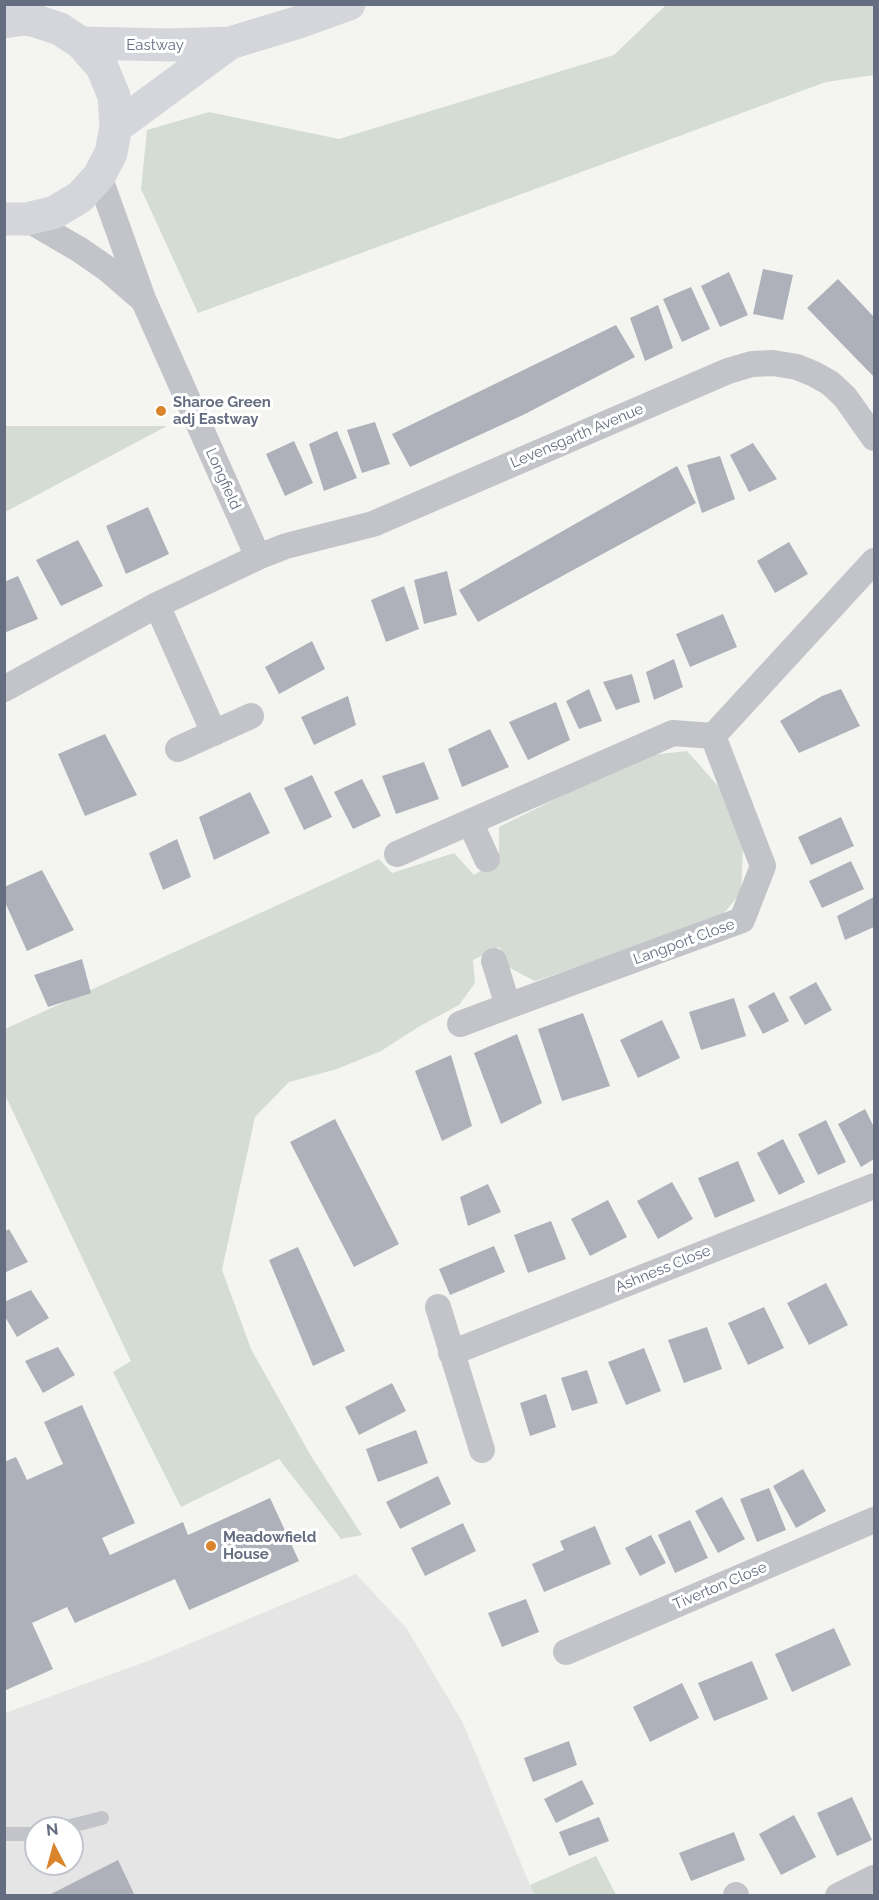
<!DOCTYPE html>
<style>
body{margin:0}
#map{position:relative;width:879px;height:1900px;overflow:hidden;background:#f4f5f1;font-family:Raleway,sans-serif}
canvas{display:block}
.frame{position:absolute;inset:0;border:6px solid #656d81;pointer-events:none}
.north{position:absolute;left:24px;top:1816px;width:60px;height:60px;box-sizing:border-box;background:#fff;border:2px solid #c1c5cd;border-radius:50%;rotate:354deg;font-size:16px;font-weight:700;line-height:24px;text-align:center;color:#656d81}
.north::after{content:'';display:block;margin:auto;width:21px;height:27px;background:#da842c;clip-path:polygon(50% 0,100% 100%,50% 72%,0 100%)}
</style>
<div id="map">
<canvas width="879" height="1900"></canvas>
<div class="frame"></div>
<div class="north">N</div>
</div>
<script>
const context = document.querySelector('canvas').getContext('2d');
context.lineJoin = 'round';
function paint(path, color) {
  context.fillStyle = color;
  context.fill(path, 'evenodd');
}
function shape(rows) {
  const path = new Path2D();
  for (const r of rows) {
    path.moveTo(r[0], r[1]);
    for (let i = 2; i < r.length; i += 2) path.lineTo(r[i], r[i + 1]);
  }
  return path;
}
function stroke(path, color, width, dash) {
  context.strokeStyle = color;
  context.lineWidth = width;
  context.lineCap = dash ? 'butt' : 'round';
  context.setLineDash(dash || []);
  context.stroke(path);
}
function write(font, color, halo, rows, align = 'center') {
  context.font = font + ' Raleway,sans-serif';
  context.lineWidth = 6;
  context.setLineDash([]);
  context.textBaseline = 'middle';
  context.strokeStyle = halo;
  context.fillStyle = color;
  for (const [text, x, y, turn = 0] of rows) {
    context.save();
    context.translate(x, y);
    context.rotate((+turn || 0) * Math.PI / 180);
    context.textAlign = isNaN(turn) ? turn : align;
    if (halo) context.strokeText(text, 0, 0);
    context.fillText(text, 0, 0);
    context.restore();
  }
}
paint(shape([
 [356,1574,407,1629,463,1723,534,1895,5,1896,5,1713,153,1659],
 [36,1828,72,1828,72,1864,36,1864]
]), '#e5e5e5');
paint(shape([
 [666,5,874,5,874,75,826,82,198,313,141,189,147,130,209,112,339,139,614,55],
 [5,426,167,426,5,512],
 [687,751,718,786,743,847,741,893,722,915,589,963,535,981,506,966,500,947,473,960,475,983,459,1005,420,1026,381,1051,337,1069,289,1082,255,1117,222,1270,251,1349,311,1456,362,1535,341,1539,279,1459,181,1507,113,1372,131,1361,5,1095,5,1029,379,859,392,873,454,853,474,875,499,859,499,827,642,756],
 [596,1856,616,1895,534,1895,530,1885]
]), '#d4dcd3');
paint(shape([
 [763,269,793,275,783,320,753,314],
 [729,272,748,315,720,327,701,286],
 [838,279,874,317,874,377,807,308],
 [691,287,710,329,682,342,663,299],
 [658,305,673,348,645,361,630,318],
 [616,325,635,357,523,415,410,467,392,434],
 [375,422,390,464,362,473,347,430],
 [337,431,357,478,324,491,309,444],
 [294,441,313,483,285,496,266,454],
 [753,443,777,479,749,492,730,455],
 [720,456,735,499,702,513,687,465],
 [677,466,696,503,478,622,459,590],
 [148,507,169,554,126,574,106,526],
 [78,540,103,586,61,606,36,560],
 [789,542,808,574,775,593,757,561],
 [447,571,457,615,424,624,414,580],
 [18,576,38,619,4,633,4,582],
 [404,586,419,629,386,642,371,600],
 [723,614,737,647,690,667,676,634],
 [312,641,325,669,279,694,265,667],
 [674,659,683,687,654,700,646,672],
 [632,674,640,702,616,710,603,682],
 [589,689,602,721,579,729,566,701],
 [841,689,860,726,799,753,780,721,822,696],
 [348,696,356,725,314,745,301,717],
 [556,702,570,740,528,760,509,722],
 [490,729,509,767,462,787,448,749],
 [105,734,137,795,85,816,58,754],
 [424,762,439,799,396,814,382,776],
 [312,775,332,817,304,830,284,788],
 [362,779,381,816,353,829,334,792],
 [250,792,270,833,214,860,199,817],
 [841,817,854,846,811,865,798,837],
 [177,839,191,877,163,890,149,853],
 [851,861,864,889,822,908,809,881],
 [42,870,74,930,27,951,4,900,4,887],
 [874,897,874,927,845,940,837,916],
 [82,959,91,993,48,1007,34,975],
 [816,982,832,1010,805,1025,789,997],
 [774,992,789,1021,763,1034,748,1006],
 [734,998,746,1036,701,1050,689,1012],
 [583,1013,610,1086,562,1101,538,1029],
 [662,1020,680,1058,638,1078,620,1040],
 [517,1034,542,1103,501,1124,474,1053],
 [451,1055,472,1126,442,1141,415,1071],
 [865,1109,874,1127,874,1159,861,1167,838,1124],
 [335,1119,399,1244,354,1267,290,1142],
 [826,1120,846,1162,818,1175,798,1134],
 [783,1139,805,1182,779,1195,757,1153],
 [738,1161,755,1201,715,1218,698,1178],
 [672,1182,693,1219,658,1239,637,1201],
 [488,1184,501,1212,468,1226,460,1197],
 [608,1200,627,1237,590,1256,571,1219],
 [551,1221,566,1259,528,1273,514,1235],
 [9,1229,28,1262,4,1273,4,1232],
 [494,1246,505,1272,450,1295,439,1269],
 [298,1247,345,1351,313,1366,269,1260],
 [826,1283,848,1325,809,1345,787,1303],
 [31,1290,49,1318,17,1337,4,1315,4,1302],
 [764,1307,784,1348,748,1365,728,1323],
 [707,1327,722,1369,684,1383,668,1340],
 [58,1347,75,1375,43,1393,25,1361],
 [644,1348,661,1391,626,1405,608,1362],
 [587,1370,598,1403,572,1411,561,1378],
 [392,1383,406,1411,359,1435,345,1407],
 [546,1394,556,1427,530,1436,520,1403],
 [82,1405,135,1523,102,1538,110,1555,183,1522,188,1535,270,1498,299,1561,189,1610,175,1579,75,1623,67,1607,32,1623,53,1669,4,1691,4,1462,16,1457,27,1480,63,1464,44,1422],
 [416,1430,428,1463,378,1482,366,1449],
 [803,1469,826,1511,796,1528,773,1486],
 [438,1476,451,1504,400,1529,386,1502],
 [769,1488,786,1530,757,1542,740,1499],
 [722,1497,745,1539,718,1553,695,1511],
 [690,1520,708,1558,675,1573,658,1535],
 [463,1523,476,1551,425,1576,411,1548],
 [595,1526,611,1564,544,1592,532,1564,564,1550,560,1541],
 [651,1535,666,1563,640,1576,625,1548],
 [526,1599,539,1632,502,1647,488,1613],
 [834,1628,851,1665,792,1692,775,1654],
 [752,1661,768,1699,714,1721,698,1683],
 [682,1683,699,1718,650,1742,633,1707],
 [569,1741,577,1765,533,1782,524,1758],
 [582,1780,594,1804,556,1823,544,1799],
 [852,1797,872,1840,837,1856,817,1813],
 [794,1815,816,1857,781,1875,759,1834],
 [599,1817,609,1841,569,1856,559,1832],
 [734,1832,745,1860,691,1881,679,1853],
 [118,1860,135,1896,47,1896]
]), '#aeb1b9');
stroke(shape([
 [63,1828,102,1818],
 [4,1834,36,1834]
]), '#c3c4c9', 14);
stroke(shape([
 [99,176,143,299,258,557],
 [27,219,80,250,106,268,142,299],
 [157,605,214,733],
 [4,689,157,605,258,557,286,546,373,524,728,371,752,364,773,363,797,367,814,374,830,383,845,397,874,438],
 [713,736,874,561],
 [178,749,251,716],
 [470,822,673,733,713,736,763,866,742,920,508,1006],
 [397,854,470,822,487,859],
 [460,1024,508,1006,494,961],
 [438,1307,482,1450],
 [451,1353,874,1186],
 [566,1652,874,1520],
 [736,1895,736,1896],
 [838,1896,874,1878]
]), '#c3c4c9', 26);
stroke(shape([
 [4,22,25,19,36,21,60,29,81,43,102,67,114,96,116,127,111,153,99,176,80,197,55,212,27,219,4,219],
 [81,43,169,45,230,43,299,22,349,4],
 [116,127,230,43]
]), '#d4d6dc', 33);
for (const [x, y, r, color] of [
 [161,411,6,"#da842c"],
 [211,1546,6,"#da842c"]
]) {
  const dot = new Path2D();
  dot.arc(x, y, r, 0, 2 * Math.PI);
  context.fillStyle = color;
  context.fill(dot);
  stroke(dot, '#fff', 2);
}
write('15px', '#656d81', '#fff', [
 ["Eastway",155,45],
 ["Levensgarth Avenue",577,436,-23],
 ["Longfield",223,479,66],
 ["Langport Close",684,942,-20],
 ["Ashness Close",663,1269,-22],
 ["Tiverton Close",720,1586,-23]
]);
write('bold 15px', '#656d81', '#fff', [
 ["Sharoe Green",173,402],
 ["adj Eastway",173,419],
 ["Meadowfield",223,1537],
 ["House",223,1554]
], 'left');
</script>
